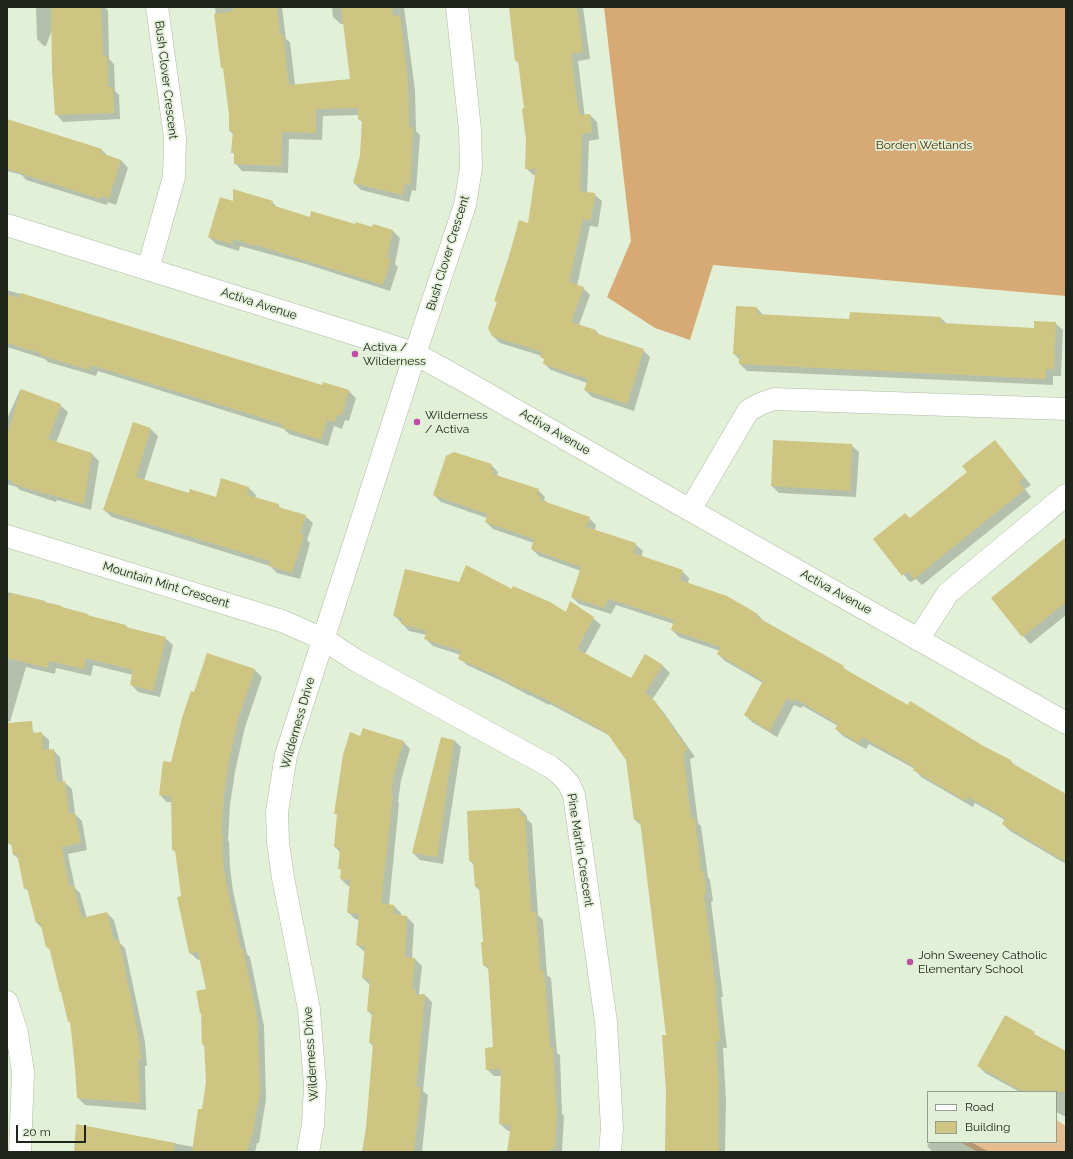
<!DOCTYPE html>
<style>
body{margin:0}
#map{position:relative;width:1073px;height:1159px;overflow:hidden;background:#e2f0d8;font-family:Raleway,sans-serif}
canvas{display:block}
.frame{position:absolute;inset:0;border:8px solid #20251c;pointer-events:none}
.legend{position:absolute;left:927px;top:1091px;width:130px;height:52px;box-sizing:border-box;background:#e2f0d8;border:1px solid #949f8d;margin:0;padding:5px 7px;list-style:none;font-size:12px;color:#20251c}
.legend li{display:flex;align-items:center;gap:8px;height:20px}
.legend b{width:20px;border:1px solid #949f8d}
.scale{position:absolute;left:16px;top:1125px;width:70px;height:18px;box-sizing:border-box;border:2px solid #20251c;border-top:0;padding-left:5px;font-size:12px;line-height:14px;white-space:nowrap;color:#20251c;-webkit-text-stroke:3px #e2f0d8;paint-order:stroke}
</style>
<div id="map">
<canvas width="1073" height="1159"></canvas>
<div class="frame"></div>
<ul class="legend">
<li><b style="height:5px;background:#fff"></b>Road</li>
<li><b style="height:11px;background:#cfc582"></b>Building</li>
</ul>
<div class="scale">20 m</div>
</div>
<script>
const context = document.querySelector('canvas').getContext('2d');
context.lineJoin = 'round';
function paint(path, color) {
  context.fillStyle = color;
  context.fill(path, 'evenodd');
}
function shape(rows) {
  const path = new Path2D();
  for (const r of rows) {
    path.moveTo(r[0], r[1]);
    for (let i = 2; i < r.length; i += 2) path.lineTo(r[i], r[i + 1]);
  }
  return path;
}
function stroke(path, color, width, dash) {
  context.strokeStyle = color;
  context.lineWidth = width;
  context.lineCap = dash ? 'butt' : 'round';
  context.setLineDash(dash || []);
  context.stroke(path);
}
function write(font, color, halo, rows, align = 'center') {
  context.font = font + ' Raleway,sans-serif';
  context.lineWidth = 3.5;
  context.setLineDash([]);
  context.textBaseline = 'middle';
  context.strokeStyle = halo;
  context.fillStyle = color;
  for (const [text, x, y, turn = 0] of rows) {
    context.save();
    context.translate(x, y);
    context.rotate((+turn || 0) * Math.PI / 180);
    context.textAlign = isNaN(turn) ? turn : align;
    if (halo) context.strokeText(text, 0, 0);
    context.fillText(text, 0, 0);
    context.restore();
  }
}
paint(shape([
 [1056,1120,1066,1126,1066,1152,978,1152,962,1143,963,1142,1056,1142]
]), '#e4bd90');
paint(shape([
 [604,7,1066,7,1066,296,713,265,690,340,655,328,607,297,631,241]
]), '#d7a974');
paint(shape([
 [36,7,105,7,108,11,109,59,114,64,115,91,119,95,120,119,63,122,56,114,53,27,46,46,44,46,37,39],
 [215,7,282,7,286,39,290,42,295,85,351,80,344,24,341,24,333,17,332,7,404,7,415,90,416,131,420,135,416,191,412,190,409,202,361,190,354,183,361,155,363,123,359,119,359,115,323,116,322,140,289,139,288,173,242,171,235,163,235,155,232,152,233,134,230,131,230,115,224,69,222,67],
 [510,7,583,7,590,59,578,61,584,110,585,116,590,115,597,122,599,139,589,141,587,193,594,194,602,201,598,227,590,226,577,286,583,288,590,295,579,325,596,331,601,336,643,350,650,357,634,411,592,397,585,390,587,383,551,370,544,363,545,361,542,356,500,343,493,336,497,303,495,300,529,224,536,175,533,175,526,168,527,140,526,109,520,64,516,61],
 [7,120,102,150,109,157,121,160,128,168,116,205,108,202,107,205,26,180,22,175,7,171],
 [234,202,272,202,279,209,310,218,373,229,374,225,393,231,400,238,395,264,398,267,390,291,306,264,240,246,239,251,216,244,209,237],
 [7,290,323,386,349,391,356,398,349,421,345,420,342,429,334,426,328,446,289,434,284,429,98,371,96,376,48,362,45,359,7,347],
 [757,308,764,316,850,320,851,313,941,318,948,325,1035,329,1055,323,1063,330,1061,376,1053,376,1053,385,747,371,740,364,740,360,734,354],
 [20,390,60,405,68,412,56,443,92,454,99,461,91,510,57,500,56,502,20,490,17,487,7,484,7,419],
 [151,429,158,436,144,481,189,495,216,498,222,479,249,488,256,495,255,498,278,505,282,509,305,516,313,523,307,540,310,543,300,579,277,573,270,566,112,517,104,510],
 [851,445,859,452,856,497,779,493,772,486],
 [1002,449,1031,485,1025,489,1031,497,922,585,916,579,910,582,874,539,910,519],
 [491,465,498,472,497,475,499,477,538,490,545,497,544,500,548,503,589,518,596,525,595,530,635,544,643,551,641,557,682,571,689,578,688,584,757,614,764,621,843,667,847,671,908,706,1011,761,1015,766,1066,795,1066,864,1010,831,1003,824,1005,820,975,803,973,807,921,777,915,769,869,744,866,749,843,736,836,729,838,726,803,706,801,708,794,705,777,737,752,722,745,715,763,683,725,661,718,654,720,651,679,637,672,630,674,624,616,605,611,614,579,604,572,597,581,571,539,556,532,549,534,543,493,529,486,522,487,518,441,502,434,495],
 [1066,539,1066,615,1030,644,992,599],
 [459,583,512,590,567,613,570,603,593,618,601,625,585,654,631,680,645,656,663,666,670,673,652,700,662,710,695,757,690,759,698,823,701,826,708,877,710,880,713,901,711,902,723,997,721,997,727,1048,723,1048,726,1100,725,1151,726,1152,666,1152,667,1036,642,826,635,820,627,759,612,737,550,704,549,705,530,695,530,696,506,683,467,665,459,658,461,655,433,646,426,639,427,635,409,631,394,615],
 [7,592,45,601,46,603,87,615,90,617,126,626,129,629,165,638,173,645,160,697,138,692,131,684,133,675,93,665,91,676,56,668,55,674,26,667,10,722,7,721],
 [255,670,262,677,245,727,235,772,230,805,228,840,229,842,230,867,233,891,247,954,250,957,264,1026,266,1099,259,1143,257,1143,255,1152,75,1152,77,1125,194,1147,203,1111,207,1082,205,1047,203,1044,202,1014,200,1012,207,990,201,959,198,960,190,953,179,898,182,897,177,853,173,850,172,802,167,802,160,795,172,763,195,693],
 [32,730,36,734,41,733,49,740,49,750,53,750,60,757,63,782,64,782,72,789,75,814,82,821,87,850,68,854,75,888,80,893,87,918,107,913,114,920,120,943,125,948,145,1042,147,1066,145,1066,146,1110,85,1105,78,1098,72,1024,69,1021,51,951,47,947,42,928,37,923,30,893,25,888,19,859,14,855,12,846,9,843,7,829,7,732],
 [361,737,403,741,410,749,401,780,398,802,399,803,389,905,394,906,401,913,401,916,407,917,414,924,412,959,415,959,422,966,419,994,421,995,425,995,432,1002,423,1091,428,1095,422,1152,363,1152,367,1128,374,1047,370,1043,373,1016,368,1011,370,985,363,978,365,952,357,945,359,920,355,919,348,912,350,886,348,886,341,879,342,871,339,868,340,852,335,847,338,815,335,813],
 [454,740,461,747,443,864,420,860,413,853],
 [520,809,527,816,527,819,532,824,538,915,543,920,547,975,551,978,557,1053,560,1055,562,1114,564,1116,562,1152,508,1152,511,1131,508,1131,500,1124,502,1076,494,1076,487,1069,494,1048,490,971,484,965,484,943,481,892,476,887,474,865,470,861],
 [1005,1017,1066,1053,1066,1117,1056,1112,1056,1092,1020,1092,985,1073,978,1065],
 [930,1142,971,1142,989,1152,933,1152,927,1146]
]), '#0003');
paint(shape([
 [51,7,101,7,103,56,107,55,108,87,113,87,114,113,55,115,52,71],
 [233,7,277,7,280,35,283,34,289,85,350,79,341,7,392,7,393,16,400,15,408,83,409,127,413,127,410,185,405,183,402,195,353,183,360,155,362,119,358,120,358,108,316,109,316,133,282,132,281,166,234,164,234,153,231,153,233,131,229,131,229,115,223,68,221,68,214,14,233,11],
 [509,7,577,7,583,52,571,54,577,102,580,115,590,114,592,132,582,134,580,191,595,193,591,220,583,219,569,282,584,287,571,322,596,330,595,333,644,349,627,404,584,390,588,379,543,364,544,359,540,357,542,352,492,336,488,328,497,302,494,301,509,256,519,220,528,223,536,169,525,169,526,140,522,109,524,108,518,61,515,61],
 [7,119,102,149,101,153,121,160,109,198,101,196,100,199,7,169],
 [233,189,273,201,272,205,310,217,311,211,355,224,356,222,372,227,373,224,393,230,387,258,391,259,383,285,256,245,256,246,233,239,232,244,208,237,220,197,233,201],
 [21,293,322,385,323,382,349,390,342,415,338,414,335,422,327,420,321,440,281,427,282,424,91,365,89,370,40,355,41,353,7,343,7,294,19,298],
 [736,306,757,307,757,314,849,319,850,312,941,317,941,323,1034,328,1034,321,1056,322,1054,369,1046,369,1046,379,739,364,739,355,733,354],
 [21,389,61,404,48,439,92,453,84,504,29,489,12,483,13,481,7,479,7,435],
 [133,422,151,428,136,477,189,493,190,489,216,497,221,478,249,487,247,495,279,504,278,507,306,515,300,534,304,535,292,573,269,566,270,561,103,510],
 [773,440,852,444,850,491,771,486],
 [995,440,1024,477,1019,482,1025,489,914,579,908,571,902,576,873,539,905,513,910,518,967,472,962,466],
 [454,452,492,464,490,469,494,470,493,474,539,489,537,494,541,496,540,500,590,517,586,527,636,543,633,553,683,570,680,580,727,596,758,614,756,616,764,621,844,666,843,668,908,705,910,701,985,747,1011,760,1010,762,1066,794,1066,862,1002,824,1005,818,968,797,966,801,913,770,915,767,862,737,859,743,835,729,838,724,796,699,794,702,787,698,769,731,744,715,763,681,717,654,721,647,671,630,674,620,609,599,604,608,571,597,581,567,531,549,534,539,485,522,488,514,433,495,446,456],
 [1066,537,1066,602,1022,637,991,598],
 [466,565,512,589,513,586,550,602,566,612,570,601,594,617,577,649,631,678,645,654,663,665,645,693,655,701,688,750,683,752,691,819,695,818,701,872,704,871,706,894,704,895,716,990,715,990,720,1041,716,1041,719,1093,719,1152,665,1152,666,1092,662,1035,666,1035,640,820,634,820,626,760,607,733,542,697,542,698,523,688,522,690,498,676,458,659,461,651,424,639,427,631,401,624,402,618,393,616,405,569,459,582],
 [10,593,45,601,45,602,62,606,62,607,88,614,87,615,126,625,126,627,166,637,153,691,130,685,133,670,86,658,84,669,49,661,48,668,7,658,7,596,9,597],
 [207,653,255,669,238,719,228,764,224,797,221,834,223,834,223,859,226,883,241,949,243,949,257,1018,260,1091,252,1137,251,1136,247,1152,192,1152,198,1109,202,1109,206,1082,204,1044,202,1045,201,1012,200,1013,196,991,206,989,198,952,189,953,177,897,181,896,175,850,172,850,171,796,159,795,163,761,171,762,182,718,191,691,194,692],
 [32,721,33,733,42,732,43,750,54,749,57,782,65,781,69,814,75,813,81,843,62,847,69,886,73,885,82,918,107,912,114,941,119,940,138,1034,141,1059,138,1059,140,1103,77,1098,75,1068,70,1021,68,1022,61,992,60,992,49,947,46,947,40,922,36,923,27,888,24,889,17,854,13,855,11,843,7,844,7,723],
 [363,728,404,741,394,773,391,795,393,795,381,903,394,905,393,914,407,916,405,957,415,958,412,989,416,990,416,995,425,994,416,1087,421,1087,414,1152,362,1152,366,1128,373,1043,369,1043,372,1012,367,1011,370,979,362,978,365,946,356,945,359,914,347,913,350,880,340,879,341,869,338,869,340,848,334,847,337,814,334,814,343,755,350,732,360,736],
 [441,737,454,740,437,857,412,853],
 [520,808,521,816,525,816,531,912,536,912,540,970,544,970,550,1047,553,1047,556,1107,557,1107,555,1149,551,1148,550,1152,507,1152,511,1125,499,1124,501,1069,486,1070,485,1048,493,1047,488,965,483,966,481,942,483,942,479,887,475,887,473,861,469,861,467,811],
 [1005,1015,1035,1032,1034,1034,1066,1051,1066,1092,1024,1092,977,1066],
 [76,1124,175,1143,174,1152,74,1152]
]), '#cfc582');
const minor = shape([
 [7,225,377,341,415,354,454,375,690,510,1066,723],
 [148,269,174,177,175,137,157,7],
 [690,510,748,411,760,404,774,399,1066,409],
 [7,536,282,621,323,639,357,661,551,767,561,775,569,784,574,795,606,1022,612,1128,610,1152],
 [919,638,948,593,1066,495],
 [7,1002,17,1033,23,1072,20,1152],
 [308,1152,313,1125,315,1085,309,1009,283,878,278,842,277,812,286,755,415,354,465,205,471,168,470,130,457,7]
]);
stroke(minor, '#aebba5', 23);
stroke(minor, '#fff', 22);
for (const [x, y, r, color] of [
 [355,354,4,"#c04ca6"],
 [417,422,4,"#c04ca6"],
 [910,962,4,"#c04ca6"]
]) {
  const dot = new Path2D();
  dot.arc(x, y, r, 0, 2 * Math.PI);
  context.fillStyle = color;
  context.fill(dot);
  stroke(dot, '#e2f0d8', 1.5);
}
write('12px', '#20251c', '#e2f0d8', [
 ["Bush Clover Crescent",166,80,83],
 ["Bush Clover Crescent",448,253,-73],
 ["Activa Avenue",259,304,18],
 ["Activa Avenue",555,432,30],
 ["Mountain Mint Crescent",166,585,17],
 ["Activa Avenue",836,592,29],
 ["Wilderness Drive",298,723,-74],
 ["Pine Martin Crescent",580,850,81],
 ["Wilderness Drive",311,1054,-94]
]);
write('12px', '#4b2d00', '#e2f0d8', [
 ["Borden Wetlands",924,145]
]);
write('12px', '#20251c', '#e2f0d8', [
 ["Activa /",363,347],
 ["Wilderness",363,361],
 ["Wilderness",425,415],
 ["/ Activa",425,429],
 ["John Sweeney Catholic",918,955],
 ["Elementary School",918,969]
], 'left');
</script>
